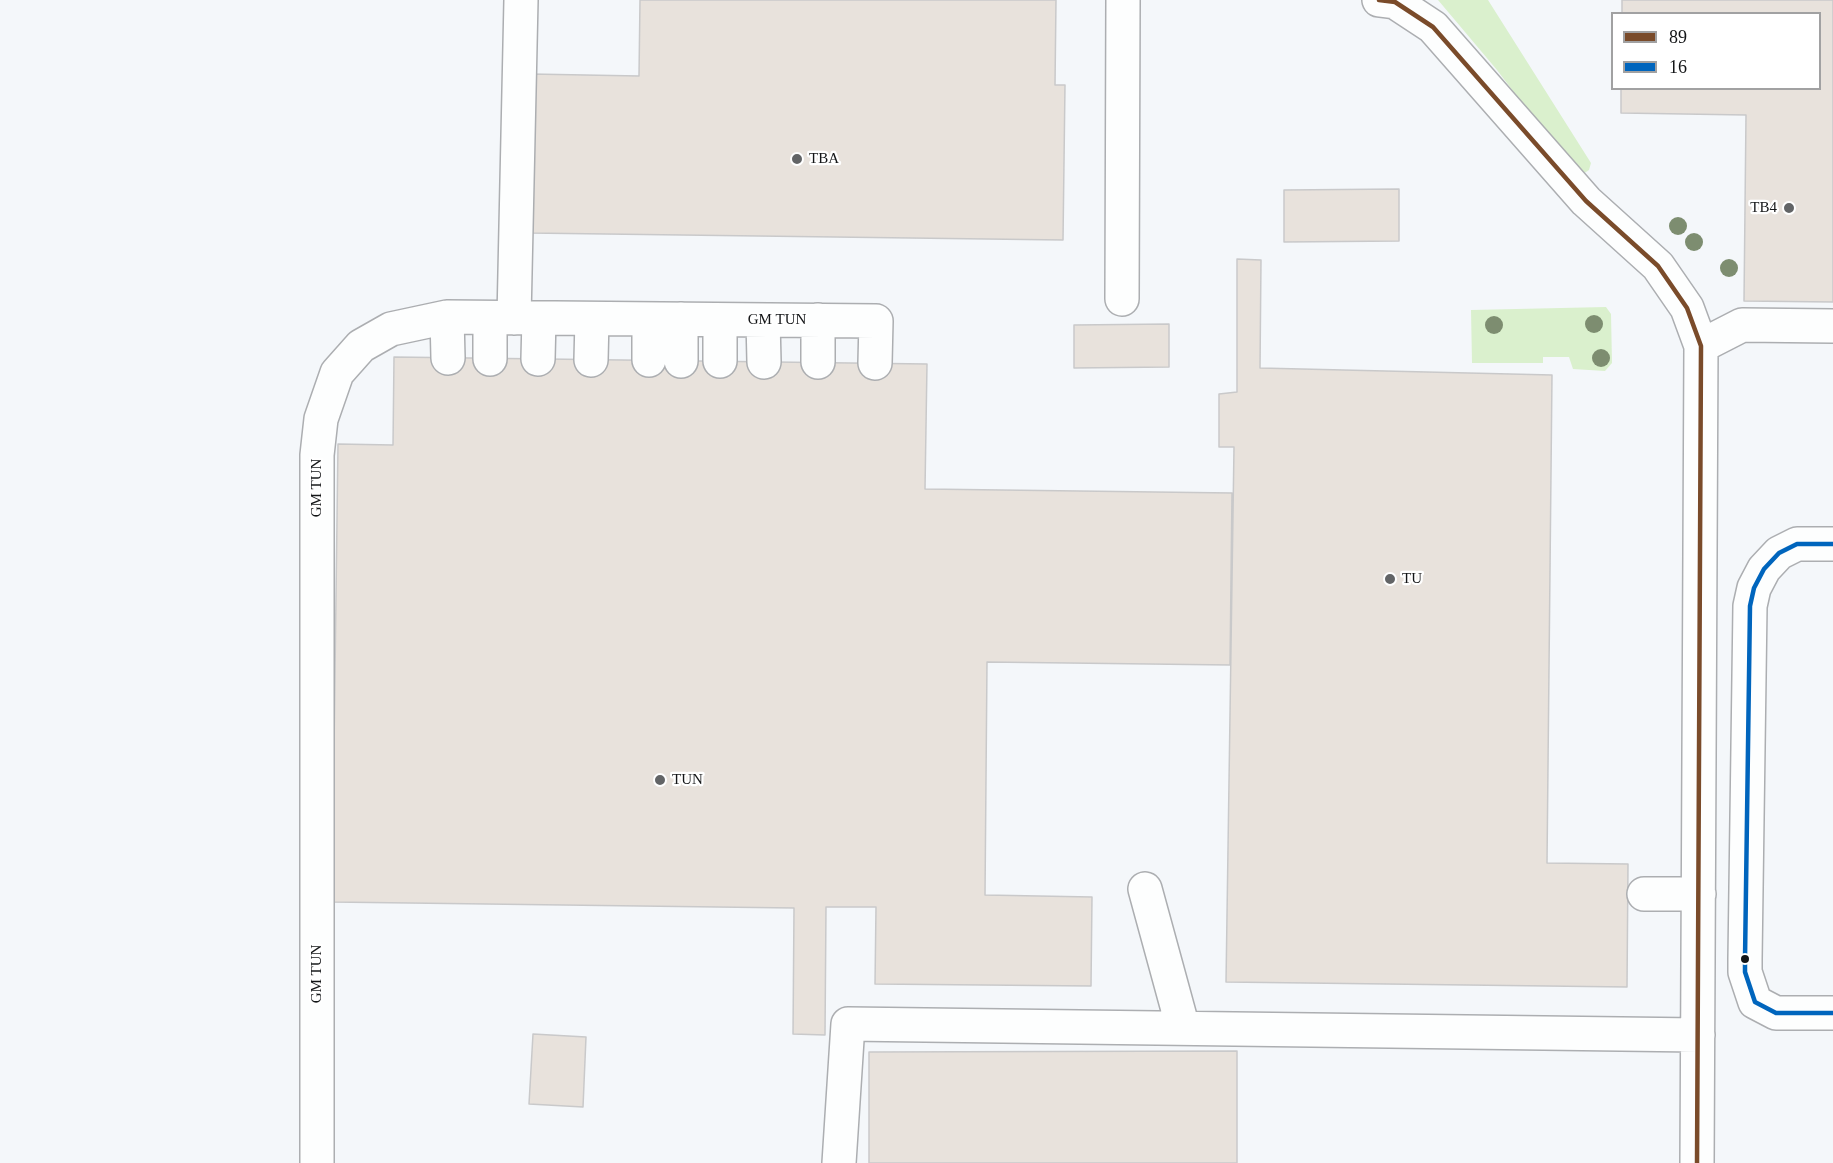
<!DOCTYPE html>
<style>
body{margin:0}
#map{position:relative;width:1833px;height:1163px;overflow:hidden;background:#f4f7fa;font-family:"Times New Roman",serif}
canvas{display:block}
.legend{position:absolute;left:1611px;top:12px;width:210px;height:78px;box-sizing:border-box;background:#fff;border:2px solid #a1a1a2;margin:0;padding:8px 10px;list-style:none;font-size:18px;color:#131517}
.legend li{display:flex;align-items:center;gap:12px;height:30px}
.legend b{width:30px;border:2px solid #a1a1a2}
</style>
<div id="map">
<canvas width="1833" height="1163"></canvas>
<ul class="legend">
<li><b style="height:8px;background:#7a4b2a"></b>89</li>
<li><b style="height:8px;background:#0065bd"></b>16</li>
</ul>
</div>
<script>
const context = document.querySelector('canvas').getContext('2d');
context.lineJoin = 'round';
function paint(path, color) {
  context.fillStyle = color;
  context.fill(path, 'evenodd');
}
function shape(rows) {
  const path = new Path2D();
  for (const r of rows) {
    path.moveTo(r[0], r[1]);
    for (let i = 2; i < r.length; i += 2) path.lineTo(r[i], r[i + 1]);
  }
  return path;
}
function stroke(path, color, width, dash) {
  context.strokeStyle = color;
  context.lineWidth = width;
  context.lineCap = dash ? 'butt' : 'round';
  context.setLineDash(dash || []);
  context.stroke(path);
}
function write(font, color, halo, rows, align = 'center') {
  context.font = font + ' "Times New Roman",serif';
  context.lineWidth = 4.5;
  context.setLineDash([]);
  context.textBaseline = 'middle';
  context.strokeStyle = halo;
  context.fillStyle = color;
  for (const [text, x, y, turn = 0] of rows) {
    context.save();
    context.translate(x, y);
    context.rotate((+turn || 0) * Math.PI / 180);
    context.textAlign = isNaN(turn) ? turn : align;
    if (halo) context.strokeText(text, 0, 0);
    context.fillText(text, 0, 0);
    context.restore();
  }
}
paint(shape([
 [1438,0,1488,0,1591,163,1589,170,1583,174,1551,141,1497,70],
 [1606,307,1611,314,1612,363,1605,371,1573,369,1569,357,1543,357,1543,363,1472,363,1471,310]
]), '#daf0cd');
const building = shape([
 [640,0,1056,0,1055,85,1065,85,1063,240,529,233,531,74,639,76,640,0],
 [1622,0,1833,0,1833,302,1744,301,1746,115,1621,113,1621,88,1820,88,1820,14,1622,14,1622,0],
 [1399,189,1399,241,1284,242,1284,190,1399,189],
 [1237,259,1261,260,1260,368,1552,375,1547,863,1628,864,1627,987,1226,982,1234,447,1219,447,1219,394,1237,392,1237,259],
 [1169,324,1169,367,1074,368,1074,325,1169,324],
 [394,357,927,364,925,489,1232,493,1230,665,987,662,985,895,1092,897,1091,986,875,984,876,907,826,907,825,1035,793,1034,794,908,332,902,338,444,393,445,394,357],
 [533,1034,586,1037,583,1107,529,1104,533,1034],
 [1237,1051,1237,1163,869,1163,869,1052,1237,1051]
]);
paint(building, '#e8e2dc');
stroke(building, '#c9c9ca', 1.5);
const minor = shape([
 [1379,0,1395,2,1433,27,1586,201,1658,266,1687,308,1701,346,1697,1163],
 [1122,299,1123,0],
 [447,317,448,358],
 [490,318,490,359],
 [514,318,521,0],
 [649,319,649,360],
 [681,319,681,361],
 [720,320,720,361],
 [763,320,764,362],
 [818,320,818,362],
 [1701,346,1742,325,1833,326],
 [538,359,539,318],
 [591,360,592,319],
 [1833,544,1797,544,1779,553,1764,569,1754,588,1750,606,1745,959,1745,972,1755,1002,1776,1013,1833,1013],
 [1145,889,1183,1028],
 [1644,894,1699,894],
 [317,1163,317,455,321,419,337,373,361,346,391,329,447,317,876,321,875,363],
 [839,1163,848,1024,1698,1035]
]);
stroke(minor, '#acaeb1', 36);
stroke(minor, '#fdfefe', 33);
stroke(shape([
 [1379,0,1395,2,1433,27,1586,201,1658,266,1687,308,1701,346,1697,1163]
]), '#7a4b2a', 4.5);
stroke(shape([
 [1833,544,1797,544,1779,553,1764,569,1754,588,1750,606,1745,959,1745,972,1755,1002,1776,1013,1833,1013]
]), '#0065bd', 4.5);
context.fillStyle = '#7d8d70';
for (const [x, y] of [
 [1678,226],
 [1694,242],
 [1729,268],
 [1594,324],
 [1494,325],
 [1601,358]
]) {
  context.beginPath();
  context.arc(x, y, 9, 0, 2 * Math.PI);
  context.fill();
}
for (const [x, y, r, color] of [
 [797,159,6,"#626466"],
 [1789,208,6,"#626466"],
 [1390,579,6,"#626466"],
 [660,780,6,"#626466"],
 [1745,959,5,"#131517"]
]) {
  const dot = new Path2D();
  dot.arc(x, y, r, 0, 2 * Math.PI);
  context.fillStyle = color;
  context.fill(dot);
  stroke(dot, '#fff', 2);
}
write('15px', '#131517', '#fff', [
 ["TBA",809,159],
 ["TB4",1777,208,"right"],
 ["TU",1402,579],
 ["TUN",672,780]
], 'left');
write('15px', '#131517', '#fff', [
 ["GM TUN",777,320],
 ["GM TUN",317,488,-90],
 ["GM TUN",317,974,-90]
]);
</script>
